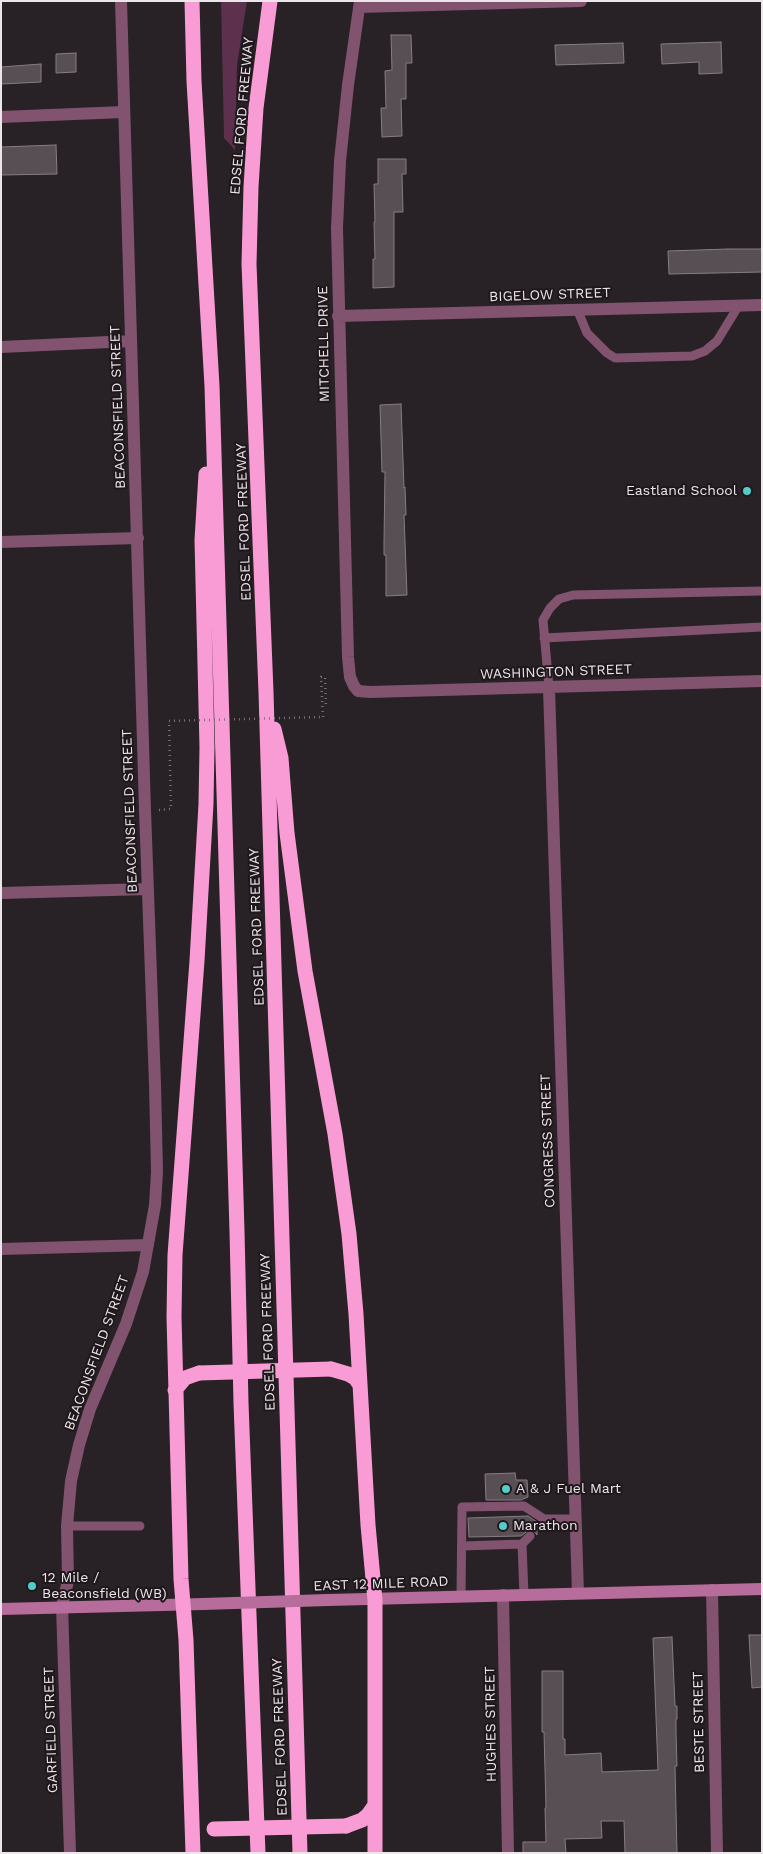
<!DOCTYPE html>
<style>
body{margin:0}
#map{position:relative;width:763px;height:1854px;overflow:hidden;background:#282125;font-family:"Work Sans",sans-serif}
canvas{display:block}
.frame{position:absolute;inset:0;border:2px solid #ebe6e9;pointer-events:none}
</style>
<div id="map">
<canvas width="763" height="1854"></canvas>
<div class="frame"></div>
</div>
<script>
const context = document.querySelector('canvas').getContext('2d');
context.lineJoin = 'round';
function paint(path, color) {
  context.fillStyle = color;
  context.fill(path, 'evenodd');
}
function shape(rows) {
  const path = new Path2D();
  for (const r of rows) {
    path.moveTo(r[0], r[1]);
    for (let i = 2; i < r.length; i += 2) path.lineTo(r[i], r[i + 1]);
  }
  return path;
}
function stroke(path, color, width, dash) {
  context.strokeStyle = color;
  context.lineWidth = width;
  context.lineCap = dash ? 'butt' : 'round';
  context.setLineDash(dash || []);
  context.stroke(path);
}
function write(font, color, halo, rows, align = 'center') {
  context.font = font + ' "Work Sans",sans-serif';
  context.lineWidth = 4;
  context.setLineDash([]);
  context.textBaseline = 'middle';
  context.strokeStyle = halo;
  context.fillStyle = color;
  for (const [text, x, y, turn = 0] of rows) {
    context.save();
    context.translate(x, y);
    context.rotate((+turn || 0) * Math.PI / 180);
    context.textAlign = isNaN(turn) ? turn : align;
    if (halo) context.strokeText(text, 0, 0);
    context.fillText(text, 0, 0);
    context.restore();
  }
}
paint(shape([
 [221,1,247,1,237,65,235,150,224,138]
]), '#5d304d');
const building = shape([
 [391,35,411,35,412,63,406,63,406,99,401,99,402,136,382,137,381,108,386,108,385,71,392,70,391,35],
 [721,42,722,73,699,74,699,62,662,64,661,44,721,42],
 [623,43,624,63,556,65,555,45,623,43],
 [76,53,76,72,56,73,56,54,76,53],
 [41,64,41,82,1,84,1,67,41,64],
 [56,145,57,174,1,175,1,147,56,145],
 [378,159,406,159,406,174,402,174,403,212,394,212,394,287,373,288,373,259,375,259,374,222,375,222,374,184,378,184,378,159],
 [728,249,762,249,762,272,669,274,668,251,728,249],
 [401,404,404,488,405,487,406,515,404,515,407,595,386,596,386,555,384,555,384,542,385,472,382,472,380,405,401,404],
 [515,1473,516,1480,527,1480,528,1497,521,1500,486,1500,485,1474,515,1473],
 [528,1516,537,1522,537,1535,534,1531,529,1530,521,1536,469,1537,468,1518,528,1516],
 [749,1635,762,1635,762,1687,752,1688,749,1635],
 [672,1637,675,1706,677,1706,677,1719,676,1719,676,1732,677,1766,675,1766,677,1853,625,1853,624,1821,601,1821,602,1838,565,1839,566,1853,523,1853,523,1842,546,1842,545,1808,546,1808,544,1732,542,1732,542,1671,563,1671,563,1739,565,1739,565,1755,601,1753,602,1772,658,1770,653,1638,672,1637]
]);
paint(building, '#584f54');
stroke(building, '#877d83', 1);
stroke(shape([
 [323,717,321,677,325,677,326,708],
 [159,810,171,809,169,721]
]), '#787275', 2.5, [1, 4]);
stroke(shape([
 [577,309,587,333,607,353,615,358,692,356,705,351,717,341,739,305],
 [544,638,762,627],
 [549,688,543,620,550,608,559,599,573,595,762,591],
 [67,1526,140,1526],
 [522,1544,530,1536],
 [463,1546,522,1544,524,1595],
 [461,1596,462,1507,524,1506,544,1519,576,1519]
]), '#81536f', 9);
stroke(shape([
 [360,1,348,85,340,161,337,228,348,657,350,677,354,686,358,691,370,692,762,681],
 [359,7,581,1],
 [1,117,124,112],
 [338,316,762,305],
 [1,347,131,341],
 [1,542,138,538],
 [549,688,578,1593],
 [1,893,148,889],
 [1,1249,148,1245],
 [712,1590,717,1853],
 [503,1595,508,1853],
 [70,1853,62,1606,68,1581,67,1526,71,1481,79,1445,90,1409,126,1324,143,1272,155,1205,157,1172,155,1084,145,810,121,1]
]), '#81536f', 12);
stroke(shape([
 [328,1600,762,1589],
 [1,1609,203,1604]
]), '#b66d9b', 12);
stroke(shape([
 [192,1,194,81,212,386,237,1231,241,1403,258,1853],
 [270,1,256,108,251,187,249,264,266,692,300,1853],
 [274,729,281,758,287,833,305,971,335,1134,349,1234,356,1314,368,1525,375,1600,375,1853],
 [331,1369,348,1374,355,1378,360,1385],
 [175,1390,185,1378,199,1373],
 [346,1826,362,1820,368,1815,375,1805],
 [193,1853,186,1640,181,1579,174,1317,175,1255,197,961,206,804,207,747,202,540,206,474]
]), '#f99cd6', 15);
stroke(shape([
 [169,721,323,717]
]), '#787275', 2.5, [1, 4]);
stroke(shape([
 [203,1604,328,1600]
]), '#b66d9b', 12);
stroke(shape([
 [199,1373,331,1369],
 [214,1829,346,1826]
]), '#f99cd6', 15);
for (const [x, y, r, color] of [
 [747,491,5,"#53cdca"],
 [506,1489,5,"#53cdca"],
 [503,1526,5,"#53cdca"],
 [32,1586,5,"#53cdca"]
]) {
  const dot = new Path2D();
  dot.arc(x, y, r, 0, 2 * Math.PI);
  context.fillStyle = color;
  context.fill(dot);
  stroke(dot, '#1f171c', 2);
}
write('14px', '#ebe6e9', '#1f171c', [
 ["EDSEL FORD FREEWAY",242,116,-85],
 ["BIGELOW STREET",550,295,-2],
 ["MITCHELL DRIVE",324,344,-91],
 ["BEACONSFIELD STREET",118,407,-92],
 ["EDSEL FORD FREEWAY",244,522,-92],
 ["WASHINGTON STREET",556,672,-2],
 ["BEACONSFIELD STREET",130,811,-92],
 ["EDSEL FORD FREEWAY",257,927,-92],
 ["CONGRESS STREET",548,1141,-92],
 ["EDSEL FORD FREEWAY",268,1332,-92],
 ["BEACONSFIELD STREET",97,1353,-70],
 ["EAST 12 MILE ROAD",381,1584,-2],
 ["BESTE STREET",699,1722,-91],
 ["HUGHES STREET",491,1724,-91],
 ["GARFIELD STREET",51,1730,-92],
 ["EDSEL FORD FREEWAY",280,1737,-92]
]);
write('14px', '#ebe6e9', '#1f171c', [
 ["Eastland School",737,491,"right"],
 ["A & J Fuel Mart",516,1489],
 ["Marathon",513,1526],
 ["12 Mile /",42,1578],
 ["Beaconsfield (WB)",42,1594]
], 'left');
</script>
